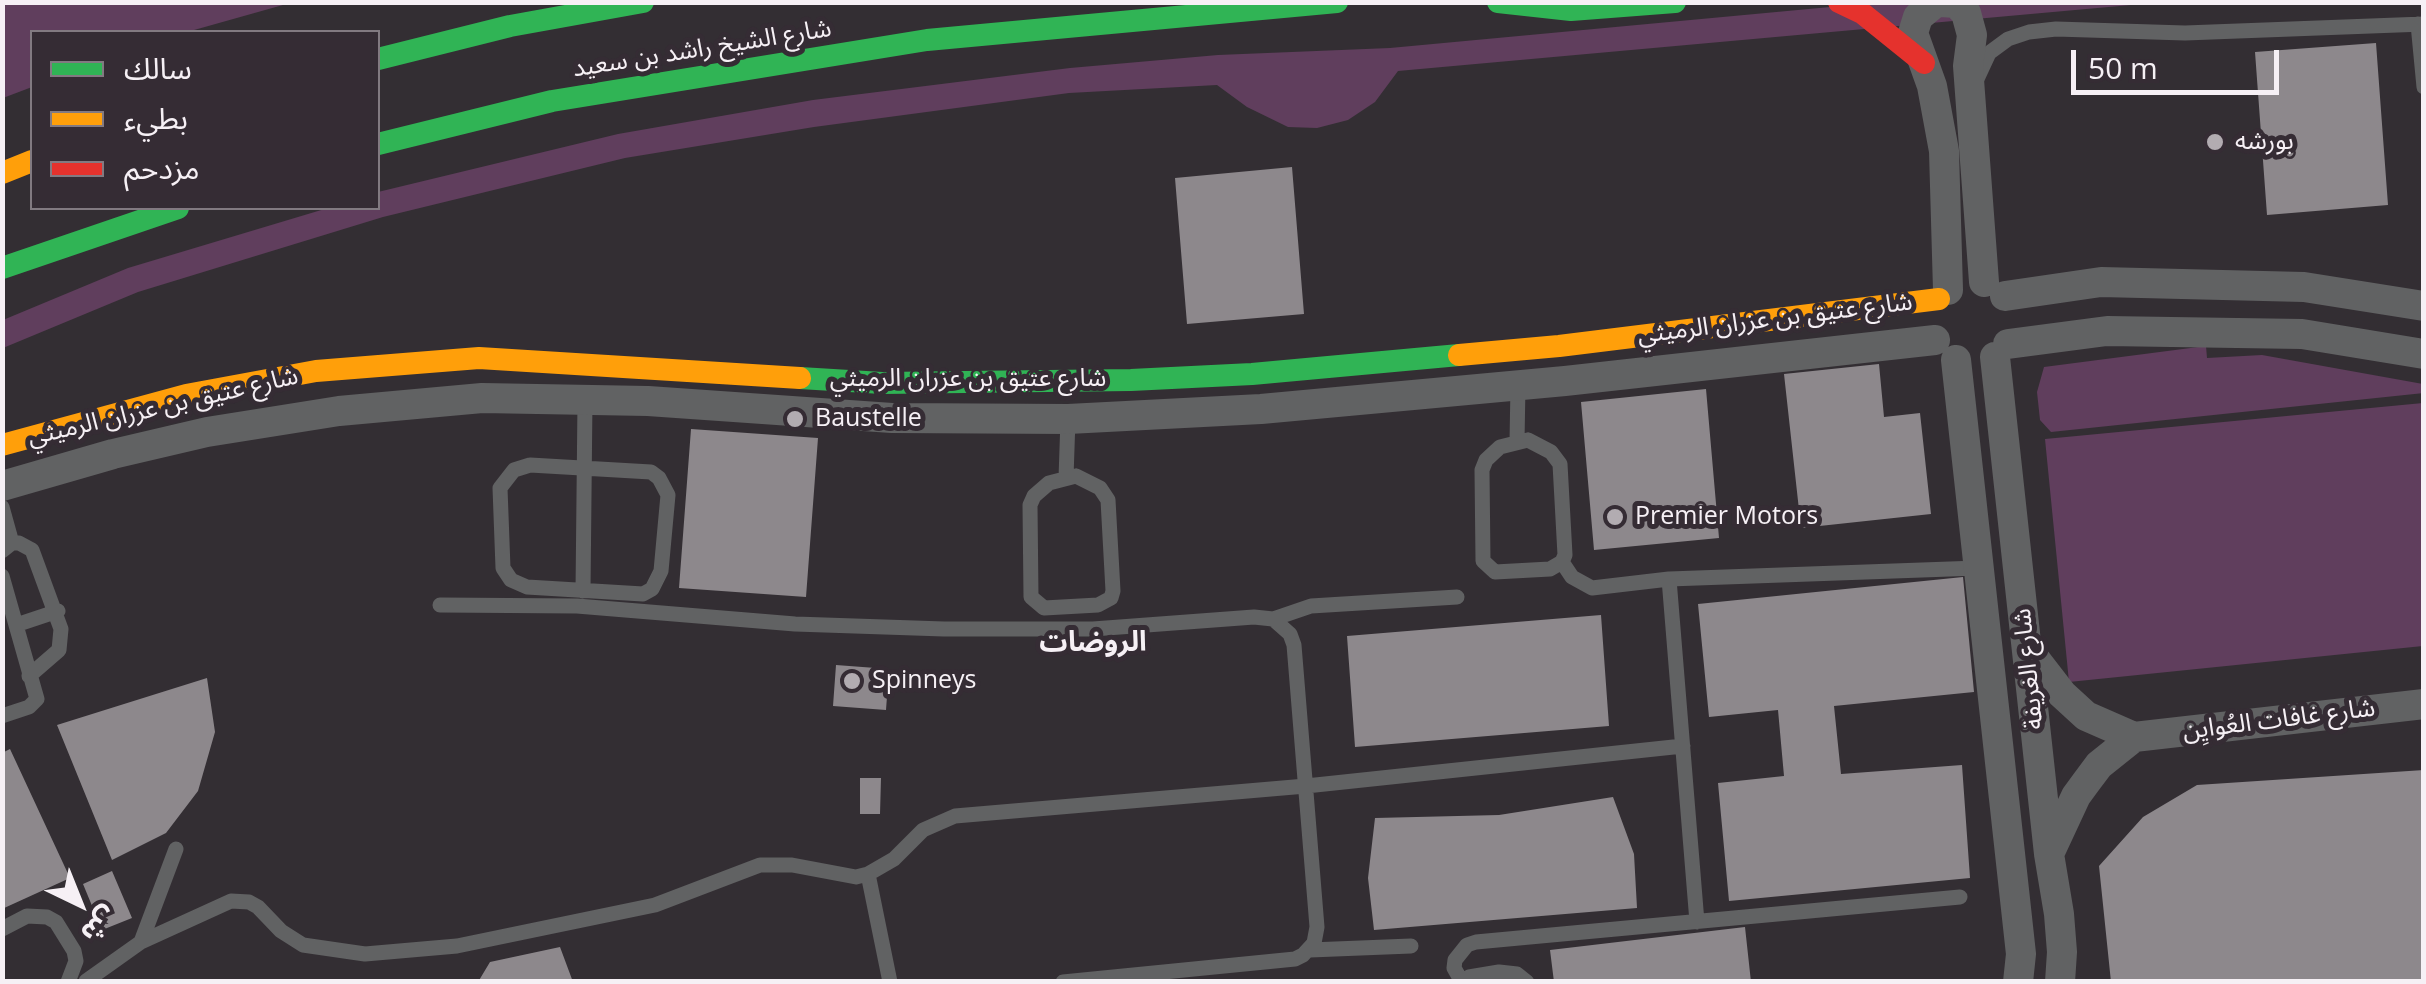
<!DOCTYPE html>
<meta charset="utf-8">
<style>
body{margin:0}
#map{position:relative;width:2426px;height:984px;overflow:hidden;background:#332e33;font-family:"Open Sans","Noto Sans Arabic",sans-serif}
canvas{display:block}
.frame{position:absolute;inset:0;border:5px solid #f6f0f5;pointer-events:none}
.legend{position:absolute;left:30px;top:30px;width:350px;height:180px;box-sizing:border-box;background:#352c34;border:2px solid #827a81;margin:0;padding:12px 18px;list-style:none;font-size:30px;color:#f6f0f5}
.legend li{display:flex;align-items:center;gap:20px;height:50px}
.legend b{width:50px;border:2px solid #827a81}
.north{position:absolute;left:30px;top:854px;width:100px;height:100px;-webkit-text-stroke:8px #352c34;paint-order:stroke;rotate:137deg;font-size:28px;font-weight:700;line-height:40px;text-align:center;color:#f6f0f5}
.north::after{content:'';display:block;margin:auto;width:35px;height:45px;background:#f6f0f5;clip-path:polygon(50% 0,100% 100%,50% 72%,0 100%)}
.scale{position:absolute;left:2071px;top:50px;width:208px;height:45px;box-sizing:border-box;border:5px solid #f6f0f5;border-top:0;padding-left:12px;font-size:30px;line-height:35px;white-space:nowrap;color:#f6f0f5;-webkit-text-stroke:8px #352c34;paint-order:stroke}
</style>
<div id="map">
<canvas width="2426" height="984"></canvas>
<div class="frame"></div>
<ul class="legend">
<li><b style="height:12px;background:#30b455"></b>سالك</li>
<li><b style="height:12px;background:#ff9f0a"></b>بطيء</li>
<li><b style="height:12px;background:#e5322d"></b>مزدحم</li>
</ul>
<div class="north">ش</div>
<div class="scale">50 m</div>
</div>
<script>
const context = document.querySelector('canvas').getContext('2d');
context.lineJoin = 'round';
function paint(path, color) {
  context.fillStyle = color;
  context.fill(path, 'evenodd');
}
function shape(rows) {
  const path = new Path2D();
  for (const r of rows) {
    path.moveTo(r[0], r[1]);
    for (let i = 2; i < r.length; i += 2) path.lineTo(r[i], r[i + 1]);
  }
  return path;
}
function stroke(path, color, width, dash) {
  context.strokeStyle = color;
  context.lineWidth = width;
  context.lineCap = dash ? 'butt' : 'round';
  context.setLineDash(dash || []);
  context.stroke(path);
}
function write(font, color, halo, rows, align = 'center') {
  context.font = font + ' "Open Sans","Noto Sans Arabic",sans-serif';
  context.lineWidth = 10;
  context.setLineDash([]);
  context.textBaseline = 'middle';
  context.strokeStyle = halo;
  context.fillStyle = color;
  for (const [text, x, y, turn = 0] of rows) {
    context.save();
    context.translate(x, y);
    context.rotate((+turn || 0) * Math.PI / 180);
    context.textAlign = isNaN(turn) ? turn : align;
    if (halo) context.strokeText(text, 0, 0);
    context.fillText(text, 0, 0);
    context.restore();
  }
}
paint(shape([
 [2,3,3,2,290,3,187,32,32,32,32,87,3,98],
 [1873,3,2153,3,1398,71,1375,102,1348,120,1317,128,1288,127,1247,107,1217,85,1069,93,814,127,625,158,383,217,138,292,3,348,3,320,128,268,328,208,378,208,378,192,618,134,813,100,1070,68,1218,55,1390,48],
 [2206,346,2207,358,2262,355,2423,384,2424,393,2051,432,2040,420,2037,392,2044,367],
 [2423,403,2423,646,2069,682,2045,439]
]), '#603e5d');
paint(shape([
 [2376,43,2388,205,2267,215,2255,52],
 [1292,167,1304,314,1187,324,1175,178],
 [1879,364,1884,417,1920,413,1931,514,1801,528,1784,374],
 [1706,389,1719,538,1594,550,1581,402],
 [691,429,818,438,806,597,679,588],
 [1963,577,1974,692,1834,706,1841,774,1962,765,1970,878,1729,901,1718,783,1784,776,1778,710,1709,717,1698,604],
 [1601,615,1609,726,1355,747,1347,636],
 [836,665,889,669,886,710,833,706],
 [207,678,215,732,198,791,166,833,112,860,57,725],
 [10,749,70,878,2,909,2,753],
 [2424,770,2424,982,2111,982,2099,866,2143,817,2197,785],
 [860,778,881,778,880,814,860,814],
 [1613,797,1634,854,1637,908,1374,930,1368,878,1375,818,1499,815],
 [112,871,132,918,102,930,83,884],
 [1745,927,1751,982,1554,982,1550,950],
 [560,947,573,982,478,982,490,962]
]), '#8d888c');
stroke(shape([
 [2418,24,2424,87],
 [1976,81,1989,53,2008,39,2029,32,2056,29,2185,33,2424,24],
 [1528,440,1551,452,1560,464,1565,555,1562,562,1550,569,1495,572,1483,561,1482,470,1486,460,1500,447,1528,440],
 [1517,442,1518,385],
 [530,465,651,472,659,478,668,495,661,571,652,589,643,594,527,587,511,580,503,568,500,488,514,470,530,465],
 [1076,476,1100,488,1108,500,1113,591,1111,598,1098,605,1044,608,1031,597,1030,505,1034,496,1049,483,1076,476],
 [1066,478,1068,419],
 [2,507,12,543],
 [2,551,12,543,19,543,32,550,61,629,59,650,29,676],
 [1562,562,1572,577,1592,588,1669,579,1978,568],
 [2,576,37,699,29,707,2,716],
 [1669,579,1697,922],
 [583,591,585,400],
 [440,605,577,606,795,624,944,629,1093,629,1254,617,1273,619,1290,634,1294,645,1317,927,1314,943,1303,955,1295,959,1063,982],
 [1273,619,1311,606,1457,597],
 [16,625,58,611],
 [868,874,890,982],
 [2,929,27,916,47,917,56,922,74,951,76,961,68,982],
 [141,942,176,849],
 [1310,950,1411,946],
 [86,981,141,942,231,901,249,902,258,907,281,931,303,945,365,954,457,946,655,905,760,865,792,865,856,877,868,874,894,859,923,830,955,816,1306,786,1683,746],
 [1527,982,1517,974,1499,972,1469,977,1462,982,1454,968,1455,960,1467,945,1476,942,1960,897]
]), '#616263', 15);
stroke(shape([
 [1936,2,1918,17,1913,33,1932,86,1944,151,1948,290],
 [1941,2,1956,3,1966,13,1972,35,1968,66,1984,282],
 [2005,296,2101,282,2304,287,2424,306],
 [2008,344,2107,331,2302,334,2424,354],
 [1995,357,2049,854,2059,914,2062,952,2060,982],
 [1956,360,2021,954,2018,982],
 [2,486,113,454,207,432,339,411,482,398,648,401,892,418,1068,419,1261,409,1565,381,1935,340],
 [2028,650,2062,694,2086,716,2134,737,2424,704],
 [2049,854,2076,796,2087,781,2099,765,2134,737]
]), '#616263', 30);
stroke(shape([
 [1498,2,1571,10,1675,2],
 [378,59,510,26,643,2],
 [378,144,552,101,927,40,1337,2],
 [2,268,178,208],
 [800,378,882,383,1131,380,1252,374,1459,355]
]), '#30b455', 22);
stroke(shape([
 [2,173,32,161],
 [1459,355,1559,346,1939,299],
 [2,445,186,395,316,371,479,358,800,378]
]), '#ff9f0a', 22);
stroke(shape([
 [1839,2,1862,13,1924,63]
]), '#e5322d', 22);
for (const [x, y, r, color] of [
 [2215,142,10,"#b2acb1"],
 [795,419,10,"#b2acb1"],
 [1615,517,10,"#b2acb1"],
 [852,681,10,"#b2acb1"]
]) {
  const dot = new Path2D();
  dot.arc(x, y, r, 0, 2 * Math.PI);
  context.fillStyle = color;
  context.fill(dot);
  stroke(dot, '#352c34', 4);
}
write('25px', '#f6f0f5', '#352c34', [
 ["شارع الشيخ راشد بن سعيد",702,49,-9],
 ["شارع عتيق بن عزران الرميثي",1775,319,-7],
 ["شارع عتيق بن عزران الرميثي",968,379],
 ["شارع عتيق بن عزران الرميثي",163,407,-13],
 ["شارع الغريفة",2029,669,-96],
 ["شارع غافات العُوايِن",2279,720,-7]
]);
write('25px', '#f6f0f5', '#352c34', [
 ["بورشه",2235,142],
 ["Baustelle",815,419],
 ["Premier Motors",1635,517],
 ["Spinneys",872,681]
], 'left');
write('bold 28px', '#f6f0f5', '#352c34', [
 ["الروضات",1093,643]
]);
</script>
